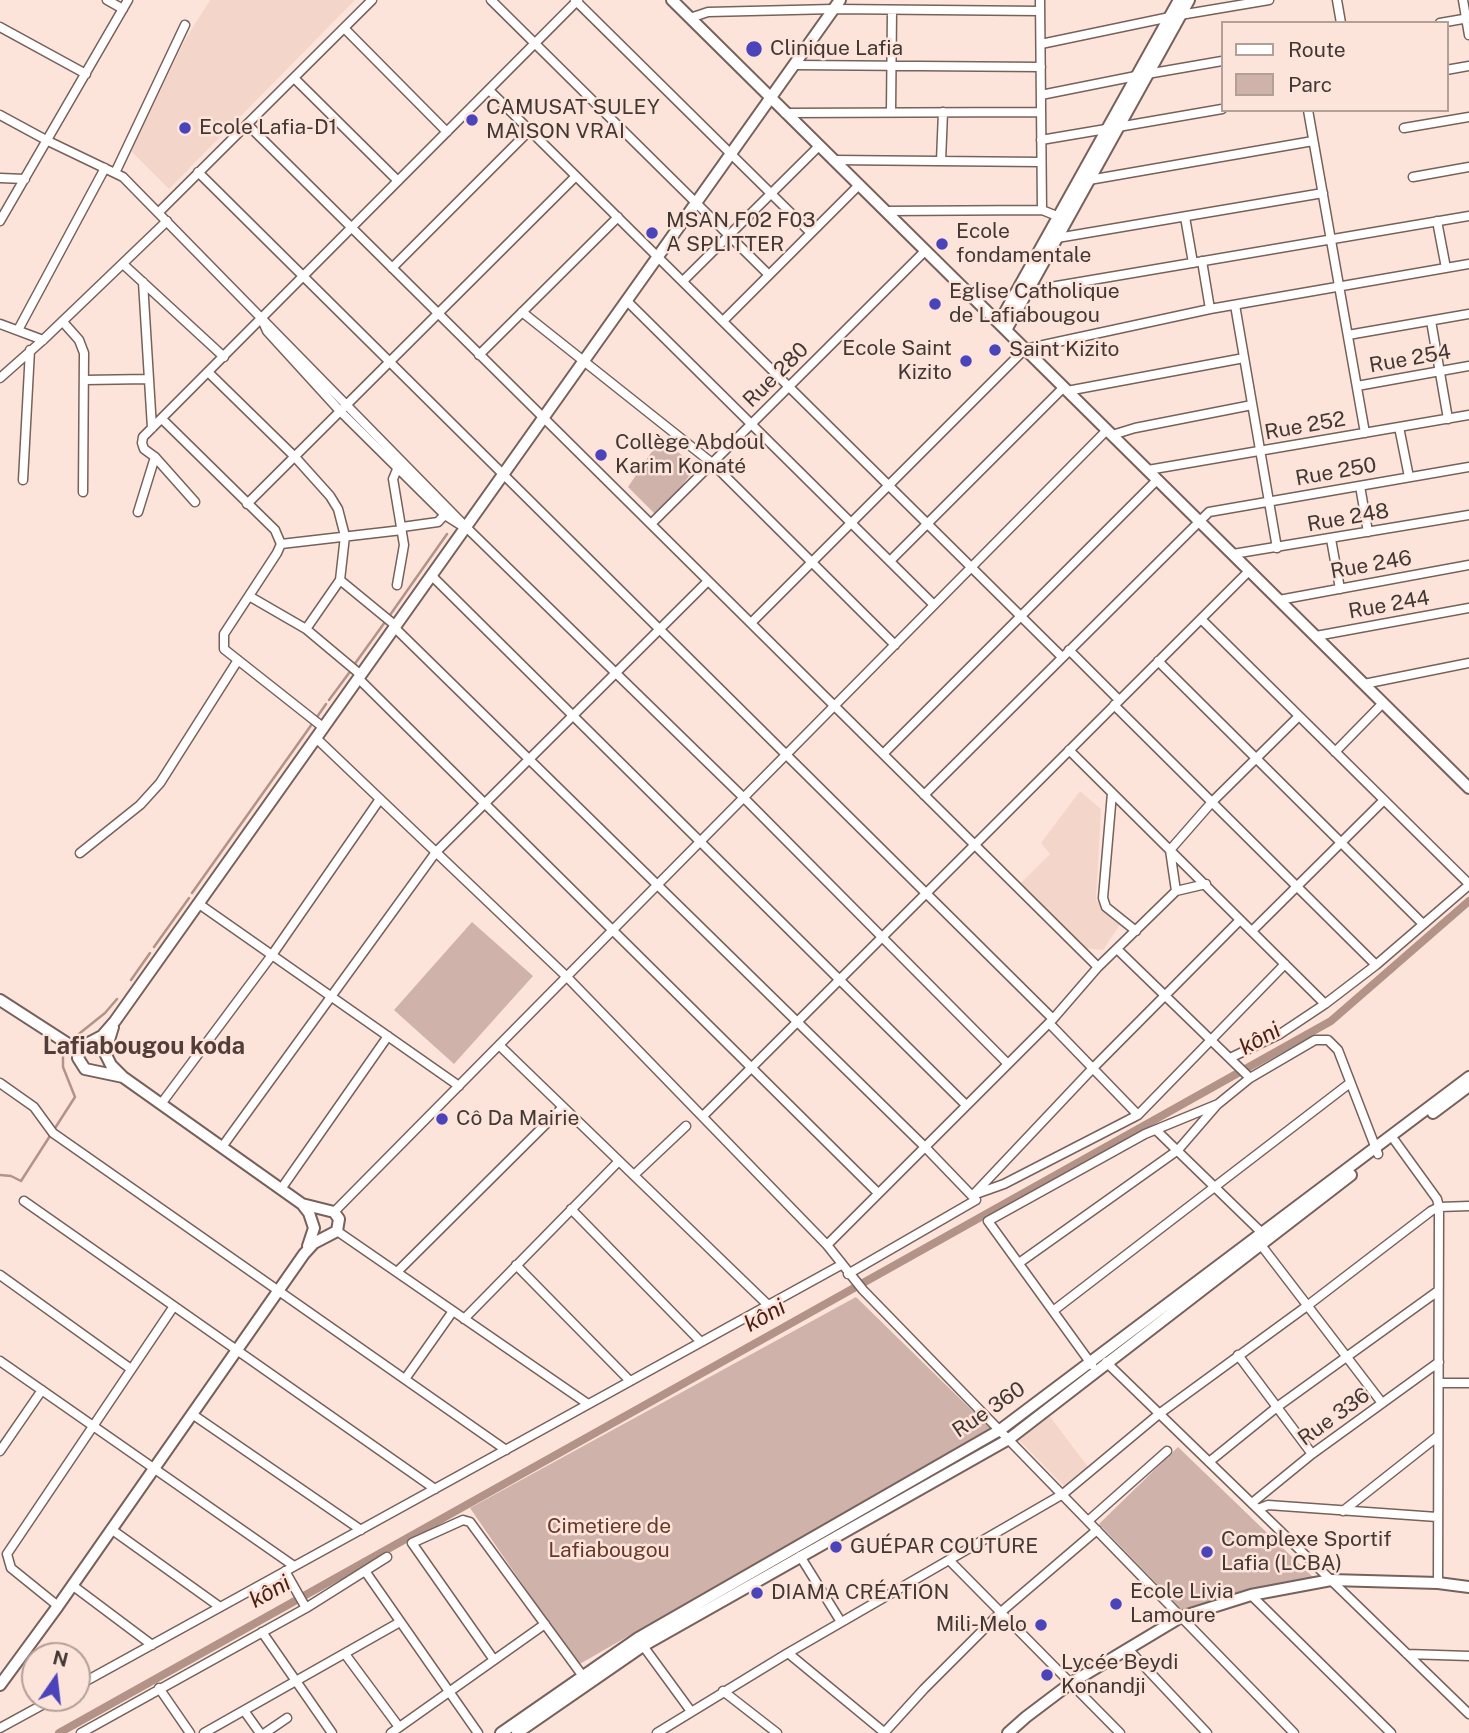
<!DOCTYPE html>
<meta charset="utf-8">
<style>
body{margin:0}
#map{position:relative;width:1469px;height:1733px;overflow:hidden;background:#fde4db;font-family:"Public Sans",sans-serif}
canvas{display:block}
.legend{position:absolute;left:1221px;top:21px;width:228px;height:91px;box-sizing:border-box;background:#fde4db;border:2px solid #b29f98;margin:0;padding:9px 12px;list-style:none;font-size:21px;color:#413834}
.legend li{display:flex;align-items:center;gap:14px;height:35px}
.legend b{width:35px;border:2px solid #b29f98}
.north{position:absolute;left:21px;top:1642px;width:70px;height:70px;box-sizing:border-box;background:#fde4db;border:2px solid #b29f98;border-radius:50%;rotate:14deg;font-size:19px;font-weight:700;line-height:28px;text-align:center;color:#413834}
.north::after{content:'';display:block;margin:auto;width:24px;height:32px;background:#4b43ba;clip-path:polygon(50% 0,100% 100%,50% 72%,0 100%)}
</style>
<div id="map">
<canvas width="1469" height="1733"></canvas>
<ul class="legend">
<li><b style="height:9px;background:#fff"></b>Route</li>
<li><b style="height:19px;background:#cfb2a9"></b>Parc</li>
</ul>
<div class="north">N</div>
</div>
<script>
const context = document.querySelector('canvas').getContext('2d');
context.lineJoin = 'round';
function paint(path, color) {
  context.fillStyle = color;
  context.fill(path, 'evenodd');
}
function shape(rows) {
  const path = new Path2D();
  for (const r of rows) {
    path.moveTo(r[0], r[1]);
    for (let i = 2; i < r.length; i += 2) path.lineTo(r[i], r[i + 1]);
  }
  return path;
}
function stroke(path, color, width, dash) {
  context.strokeStyle = color;
  context.lineWidth = width;
  context.lineCap = dash ? 'butt' : 'round';
  context.setLineDash(dash || []);
  context.stroke(path);
}
function write(font, color, halo, rows, align = 'center') {
  context.font = font + ' "Public Sans",sans-serif';
  context.lineWidth = 5;
  context.setLineDash([]);
  context.textBaseline = 'middle';
  context.strokeStyle = halo;
  context.fillStyle = color;
  for (const [text, x, y, turn = 0] of rows) {
    context.save();
    context.translate(x, y);
    context.rotate((+turn || 0) * Math.PI / 180);
    context.textAlign = isNaN(turn) ? turn : align;
    if (halo) context.strokeText(text, 0, 0);
    context.fillText(text, 0, 0);
    context.restore();
  }
}
paint(shape([
 [210,0,355,0,169,189,131,151,185,40],
 [1080,791,1101,809,1096,900,1121,923,1103,950,1082,948,1018,886,1050,854,1041,843],
 [1049,1415,1088,1467,1065,1487,1017,1438]
]), '#f4d5c9');
paint(shape([
 [661,438,696,467,658,517,628,487],
 [472,922,533,976,454,1064,394,1010],
 [856,1297,990,1428,578,1665,470,1508],
 [1178,1447,1317,1581,1184,1612,1099,1524]
]), '#cfb2a9');
stroke(shape([
 [390,615,447,534],
 [354,665,385,622],
 [329,700,349,673],
 [317,717,326,704],
 [192,893,312,724],
 [154,947,189,898],
 [131,980,150,953],
 [70,1041,105,1013,117,999],
 [0,1175,11,1176,21,1181,75,1097,63,1067,63,1055,67,1046]
]), '#b39388', 2.5);
stroke(shape([
 [59,1733,1331,1021,1469,901]
]), '#b39388', 8);
const street = shape([
 [107,0,123,9],
 [491,0,769,275],
 [575,0,811,233],
 [1040,0,1042,210],
 [1337,0,1341,23],
 [1463,0,1469,35],
 [1180,15,1269,0],
 [690,18,708,12,834,9,1040,11],
 [1440,23,1469,18],
 [0,27,86,74],
 [344,28,447,132],
 [1041,44,1170,17],
 [796,65,1041,67],
 [1446,70,1469,66],
 [1147,74,1222,61],
 [294,78,398,181],
 [489,90,1062,657],
 [1041,95,1136,76],
 [1308,110,1365,433],
 [891,112,892,10],
 [785,113,1041,112],
 [0,115,48,141,123,177,467,528,744,798,1008,1064],
 [247,124,1098,967],
 [1118,127,1222,109],
 [1404,128,1469,117],
 [1041,140,1106,129],
 [833,160,1041,162],
 [941,161,943,112],
 [198,172,1053,1019],
 [115,173,185,25],
 [1413,177,1469,167],
 [0,178,25,179],
 [1089,180,1313,141],
 [885,211,1042,210,1062,218],
 [159,212,372,0],
 [1185,217,1193,263],
 [0,221,128,0],
 [1437,221,1446,268],
 [1057,238,1323,193],
 [1202,261,1210,309],
 [123,264,224,357],
 [392,268,530,130],
 [683,281,819,146],
 [143,282,152,428],
 [1027,291,1469,216],
 [627,301,934,605],
 [1235,305,1277,548],
 [522,312,712,463,895,645],
 [723,321,859,185],
 [1431,321,1448,419],
 [63,322,79,340,84,353,83,492],
 [263,322,267,331,340,411,445,515,464,527],
 [0,324,43,340],
 [18,330,105,168],
 [1348,335,1469,314],
 [479,355,618,217],
 [208,372,295,457,330,496,338,509,345,536,340,580,306,629],
 [0,378,43,340,167,221],
 [85,380,148,379],
 [1357,386,1469,366],
 [1067,391,1244,358],
 [162,419,275,530,281,544,277,553,224,634,224,649,324,728],
 [1399,427,1409,477],
 [1112,435,1135,428,1252,405],
 [1148,470,1469,415],
 [23,480,30,350],
 [1360,486,1368,532],
 [195,502,155,457,144,449,142,443,143,437,578,0],
 [247,504,576,176],
 [138,512,155,457],
 [651,524,925,251],
 [402,527,438,522,448,511],
 [1331,539,1340,589],
 [281,544,402,530],
 [1233,554,1469,515],
 [890,561,1063,388],
 [432,576,966,1105],
 [340,580,396,626],
 [397,585,404,545,393,479,398,467],
 [249,596,306,629,361,675],
 [1279,600,1469,565],
 [1201,619,1469,884],
 [751,623,1025,349,1210,309,1469,264],
 [395,628,925,1147,976,1200,848,1274],
 [1316,636,1469,608],
 [1069,650,1119,700],
 [1158,661,1423,924],
 [359,679,878,1193],
 [1364,684,1469,663],
 [1114,705,1376,965],
 [316,738,567,977,827,1245,863,1290,1294,1733],
 [1069,750,1325,1004],
 [1335,752,1383,703],
 [883,754,1157,480],
 [1112,793,1103,898,1106,907,1136,931],
 [924,795,1209,512,1469,467],
 [80,853,140,805,160,783,238,660],
 [1176,891,1170,850,1212,802,1299,716],
 [199,904,459,1086],
 [1252,931,1384,800],
 [1118,950,1250,1078],
 [1049,1023,1138,1115],
 [499,1045,768,1305],
 [1230,1058,1280,1034,1325,1004,1376,965,1469,885],
 [0,1083,34,1107,53,1133,506,1450],
 [161,1104,272,955,380,799],
 [703,1116,1249,571],
 [1156,1130,1261,1232],
 [1395,1141,1437,1199,1439,1207,1438,1583],
 [222,1147,436,852,708,581],
 [634,1175,686,1126],
 [281,1189,388,1036],
 [975,1193,1093,1068,1240,920],
 [973,1195,1004,1184,1138,1115,1285,964],
 [24,1201,435,1489],
 [571,1209,701,1342],
 [334,1212,1107,430],
 [337,1231,588,1404],
 [827,1245,1053,1019,1098,967,1176,891,1206,884],
 [1261,1245,1382,1403],
 [1019,1263,1178,1150,1216,1106],
 [516,1265,630,1381],
 [397,1272,563,1107],
 [0,1275,131,1369],
 [1053,1311,1350,1083],
 [464,1319,619,1161],
 [1238,1355,1312,1454],
 [0,1361,294,1566],
 [1106,1362,1469,1714],
 [1092,1365,988,1221,1145,1134,1218,1104,1250,1078,1315,1040,1328,1040,1338,1050,1378,1154],
 [405,1379,453,1311],
 [1439,1383,1469,1383],
 [192,1414,361,1530],
 [0,1451,42,1390],
 [1209,1462,1277,1407,1438,1291],
 [1252,1503,1312,1454,1439,1362],
 [1258,1509,1268,1505,1437,1517],
 [1343,1511,1438,1436],
 [1088,1521,1167,1451],
 [111,1529,220,1607],
 [800,1556,841,1622],
 [949,1560,1120,1733],
 [285,1571,306,1608],
 [365,1571,478,1733],
 [72,1585,152,1645],
 [1251,1595,1391,1733],
 [58,1606,11,1568,7,1554,174,1306],
 [262,1632,332,1733],
 [641,1643,690,1710],
 [1128,1649,1207,1733],
 [788,1653,885,1733],
 [345,1654,399,1727],
 [1407,1654,1469,1656],
 [494,1660,412,1543,463,1520,470,1522,582,1675],
 [77,1686,841,1265],
 [159,1688,190,1733],
 [723,1691,777,1733],
 [245,1712,260,1733],
 [0,1728,55,1698],
 [81,1733,306,1608,387,1557],
 [204,1733,400,1622],
 [265,1733,287,1718],
 [391,1733,545,1624],
 [657,1733,788,1653,1063,1494,1159,1414,1307,1306,1431,1211,1439,1207,1469,1206],
 [884,1733,924,1689,1001,1612,1097,1530]
]);
const secondary = shape([
 [672,0,1469,788],
 [999,323,1179,0],
 [1006,330,1189,0],
 [0,1000,79,1051],
 [113,1027,105,1053,111,1065,123,1077,302,1204,309,1213,314,1228,308,1246],
 [123,1077,85,1069,78,1058,81,1047,102,1036,115,1021,840,0],
 [1433,1113,1469,1086],
 [0,1685,58,1606,304,1254,314,1243,337,1231,339,1219,334,1212,302,1204],
 [501,1733,638,1638,1000,1430,1469,1077],
 [517,1733,643,1646,1009,1439,1351,1175],
 [1008,1733,1026,1717,1071,1683,1181,1617,1251,1595,1331,1580,1438,1583,1469,1587]
]);
stroke(street, '#77615a', 11);
stroke(secondary, '#77615a', 14);
stroke(street, '#fff', 8);
stroke(secondary, '#fff', 10);
for (const [x, y, r, color] of [
 [754,49,9,"#4b43ba"],
 [472,120,7,"#4b43ba"],
 [185,128,7,"#4b43ba"],
 [652,233,7,"#4b43ba"],
 [942,244,7,"#4b43ba"],
 [935,304,7,"#4b43ba"],
 [995,350,7,"#4b43ba"],
 [966,361,7,"#4b43ba"],
 [601,455,7,"#4b43ba"],
 [442,1119,7,"#4b43ba"],
 [836,1547,7,"#4b43ba"],
 [1207,1552,7,"#4b43ba"],
 [757,1593,7,"#4b43ba"],
 [1116,1604,7,"#4b43ba"],
 [1041,1625,7,"#4b43ba"],
 [1047,1675,7,"#4b43ba"]
]) {
  const dot = new Path2D();
  dot.arc(x, y, r, 0, 2 * Math.PI);
  context.fillStyle = color;
  context.fill(dot);
  stroke(dot, '#fde4db', 2.5);
}
write('21px', '#413834', '#fde4db', [
 ["Clinique Lafia",770,49],
 ["CAMUSAT SULEY",486,108],
 ["MAISON VRAI",486,132],
 ["Ecole Lafia-D1",199,128],
 ["MSAN F02 F03",666,221],
 ["A SPLITTER",666,245],
 ["Ecole",956,232],
 ["fondamentale",956,256],
 ["Eglise Catholique",949,292],
 ["de Lafiabougou",949,316],
 ["Ecole Saint",952,349,"right"],
 ["Kizito",952,373,"right"],
 ["Saint Kizito",1009,350],
 ["Collège Abdoul",615,443],
 ["Karim Konaté",615,467],
 ["Cô Da Mairie",456,1119],
 ["Complexe Sportif",1221,1540],
 ["Lafia (LCBA)",1221,1564],
 ["GUÉPAR COUTURE",850,1547],
 ["Ecole Livia",1130,1592],
 ["Lamoure",1130,1616],
 ["DIAMA CRÉATION",771,1593],
 ["Mili-Melo",1027,1625,"right"],
 ["Lycée Beydi",1061,1663],
 ["Konandji",1061,1687]
], 'left');
write('21px', '#413834', '#fde4db', [
 ["Rue 254",1410,359,-10],
 ["Rue 280",776,375,-45],
 ["Rue 252",1305,426,-10],
 ["Rue 250",1336,472,-10],
 ["Rue 248",1348,518,-10],
 ["Rue 246",1371,565,-10],
 ["Rue 244",1389,605,-10],
 ["Rue 360",989,1410,-34],
 ["Rue 336",1334,1417,-36]
]);
write('21px', '#673827', '#fde4db', [
 ["Cimetiere de",609,1527],
 ["Lafiabougou",609,1551]
]);
write('italic 23px', '#4d2111', '#fde4db', [
 ["kôni",1260,1039,-29],
 ["kôni",765,1316,-29],
 ["kôni",270,1592,-29]
]);
write('bold 24px', '#523e38', '#fde4db', [
 ["Lafiabougou koda",144,1047]
]);
</script>
